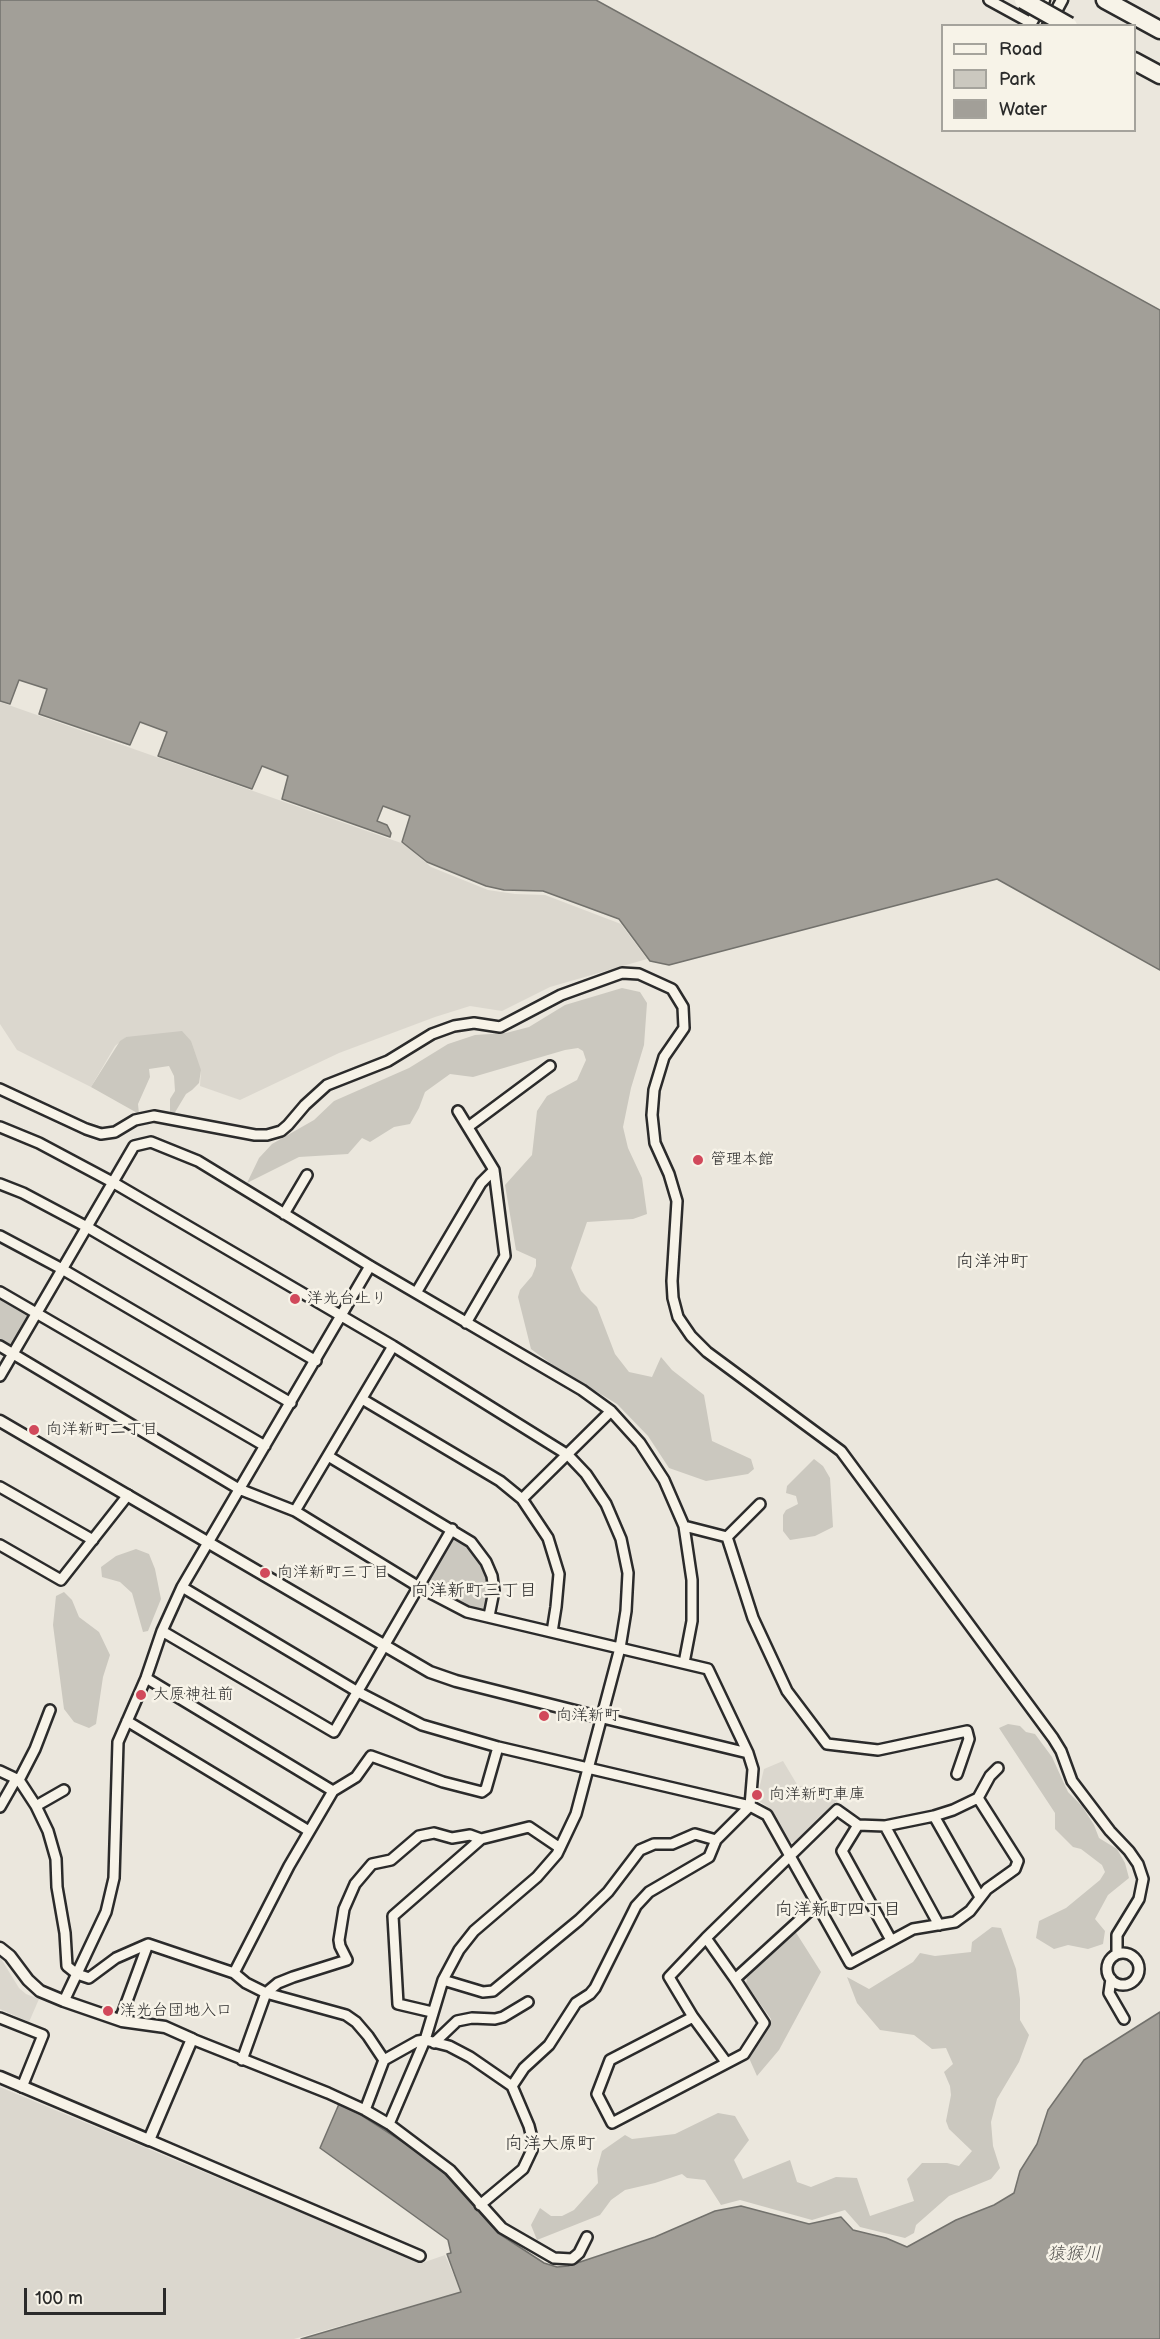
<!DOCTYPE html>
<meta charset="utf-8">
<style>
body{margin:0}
#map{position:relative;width:1160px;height:2339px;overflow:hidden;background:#ebe7dd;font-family:"Balsamiq Sans",sans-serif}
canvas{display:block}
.legend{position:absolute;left:941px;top:24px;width:195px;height:108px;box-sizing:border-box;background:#f7f3e8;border:2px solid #a5a39c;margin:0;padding:8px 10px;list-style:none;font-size:18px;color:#2b2b2b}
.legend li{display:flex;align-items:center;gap:12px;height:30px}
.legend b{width:30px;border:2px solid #a5a39c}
.scale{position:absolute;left:24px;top:2288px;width:142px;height:27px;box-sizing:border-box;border:3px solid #2b2b2b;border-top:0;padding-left:8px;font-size:18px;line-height:21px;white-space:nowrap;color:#2b2b2b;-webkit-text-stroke:4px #f7f3e8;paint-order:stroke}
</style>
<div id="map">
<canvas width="1160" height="2339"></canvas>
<ul class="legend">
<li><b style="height:8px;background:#f7f3e8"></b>Road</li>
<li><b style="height:16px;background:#cbc8bf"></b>Park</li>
<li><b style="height:16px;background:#a29f98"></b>Water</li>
</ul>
<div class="scale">100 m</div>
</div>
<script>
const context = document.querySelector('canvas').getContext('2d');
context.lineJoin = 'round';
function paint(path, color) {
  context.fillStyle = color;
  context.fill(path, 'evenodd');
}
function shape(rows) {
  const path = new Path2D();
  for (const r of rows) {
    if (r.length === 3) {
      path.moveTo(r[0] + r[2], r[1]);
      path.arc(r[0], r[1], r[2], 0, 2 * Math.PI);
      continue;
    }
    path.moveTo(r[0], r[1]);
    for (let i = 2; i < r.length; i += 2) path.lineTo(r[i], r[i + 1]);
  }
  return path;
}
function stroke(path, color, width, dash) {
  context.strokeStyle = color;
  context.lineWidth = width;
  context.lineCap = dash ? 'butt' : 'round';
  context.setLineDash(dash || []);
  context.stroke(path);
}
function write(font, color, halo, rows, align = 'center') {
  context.font = font + ' "Balsamiq Sans","Klee One",sans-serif';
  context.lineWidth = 5;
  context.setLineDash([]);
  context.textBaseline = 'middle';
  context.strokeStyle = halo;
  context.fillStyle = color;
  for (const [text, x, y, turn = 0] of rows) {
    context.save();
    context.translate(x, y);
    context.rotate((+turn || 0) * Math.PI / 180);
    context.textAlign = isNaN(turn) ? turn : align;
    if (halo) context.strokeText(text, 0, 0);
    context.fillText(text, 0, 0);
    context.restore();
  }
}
paint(shape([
 [0,702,404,844,431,867,488,890,515,894,545,895,621,924,647,959,550,987,502,1011,470,1006,435,1017,339,1053,240,1100,200,1086,201,1070,126,1037,115,1046,91,1087,17,1050,0,1024],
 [783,1761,798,1786,810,1786,818,1796,824,1798,832,1795,837,1801,796,1842,788,1842,771,1809,759,1801,757,1797,764,1769],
 [0,1957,19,1988,26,1994,39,1999,29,2022,0,2009],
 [0,2087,422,2263,445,2255,461,2292,294,2339,0,2339]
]), '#dbd7ce');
paint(shape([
 [622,988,640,992,647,1003,644,1045,631,1088,623,1127,628,1148,642,1178,647,1214,633,1219,587,1222,571,1268,581,1291,597,1307,615,1354,629,1372,652,1377,661,1357,672,1370,704,1395,712,1441,751,1459,754,1469,748,1474,706,1481,669,1468,648,1436,617,1404,557,1368,531,1349,518,1297,520,1290,532,1276,536,1266,536,1259,516,1250,505,1185,532,1155,537,1111,547,1096,577,1080,586,1060,583,1051,578,1048,565,1050,473,1077,450,1074,425,1092,419,1108,410,1124,394,1127,370,1142,362,1138,348,1154,299,1157,247,1183,259,1158,272,1144,314,1120,334,1101,409,1068,448,1044,475,1035,506,1033,529,1027,565,1005],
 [182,1031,191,1041,201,1070,199,1083,192,1090,186,1094,174,1114,170,1115,170,1099,175,1091,174,1076,169,1066,149,1069,150,1077,138,1104,139,1114,91,1087,120,1041,126,1037],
 [0,1298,26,1311,28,1318,13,1343,7,1345,0,1341],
 [814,1459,823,1466,830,1478,833,1527,815,1536,790,1540,783,1531,783,1515,786,1510,798,1504,796,1496,786,1493,787,1486],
 [457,1538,476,1553,487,1577,489,1592,486,1608,482,1611,461,1606,427,1586,426,1583,451,1540],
 [136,1549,149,1554,155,1569,161,1599,148,1631,143,1632,132,1593,120,1582,102,1577,101,1567,116,1556],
 [64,1592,72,1600,79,1617,99,1632,110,1655,103,1677,96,1724,89,1728,74,1722,64,1709,53,1625,56,1596],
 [1008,1724,1020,1726,1026,1732,1035,1734,1052,1757,1068,1792,1082,1806,1094,1825,1099,1838,1117,1849,1125,1863,1129,1878,1108,1895,1095,1919,1105,1931,1103,1944,1088,1949,1068,1945,1054,1949,1036,1938,1039,1921,1066,1908,1100,1880,1105,1872,1102,1865,1081,1849,1073,1847,1055,1829,1055,1813,999,1728],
 [992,1927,1001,1928,1016,1969,1020,1999,1020,2020,1029,2035,1019,2062,997,2099,991,2122,993,2146,1000,2168,991,2179,949,2196,916,2225,914,2233,905,2238,860,2227,845,2210,812,2220,740,2200,721,2205,705,2180,687,2178,682,2174,655,2183,625,2190,611,2200,600,2215,537,2240,531,2225,540,2208,551,2216,562,2216,574,2210,598,2183,597,2169,602,2151,625,2135,632,2139,675,2134,718,2113,735,2116,749,2140,734,2160,743,2179,790,2160,797,2182,811,2187,836,2177,857,2178,870,2216,914,2201,907,2179,922,2163,947,2163,959,2166,972,2151,949,2129,946,2121,951,2095,950,2086,944,2072,953,2064,946,2048,932,2049,914,2035,880,2030,857,2003,847,1977,869,1989,913,1962,920,1953,935,1956,971,1952,972,1942],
 [795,1931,821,1972,779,2050,757,2076,749,2058,771,2019,746,1984,747,1978]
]), '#cbc8bf');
const water = shape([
 [0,0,596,0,1160,310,1160,970,997,879,669,965,650,961,619,919,543,891,504,890,486,886,427,862,402,842,410,816,383,806,377,821,387,825,391,833,390,837,282,799,288,776,262,766,252,789,158,756,167,732,140,722,130,745,39,714,47,689,19,680,10,704,0,701,0,0],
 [1160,2012,1160,2339,301,2339,461,2292,447,2254,451,2253,448,2240,320,2148,339,2104,358,2113,434,2162,498,2233,544,2263,557,2267,568,2266,655,2237,715,2211,741,2206,809,2224,841,2217,853,2230,886,2238,907,2247,956,2220,994,2205,1014,2193,1020,2171,1037,2144,1048,2110,1084,2060,1160,2012]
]);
paint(water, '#a29f98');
stroke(water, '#72716c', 1.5);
const minor = shape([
 [989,0,1031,23],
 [0,1089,86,1129,101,1134,115,1132,135,1120,154,1116,255,1135,267,1135,281,1131,288,1125,305,1105,327,1085,388,1061,432,1034,454,1026,474,1023,500,1027,561,995,622,973,639,974,672,989,683,1007,684,1028,664,1057,654,1090,652,1115,655,1143,669,1174,677,1201,672,1281,673,1298,678,1317,691,1336,707,1352,841,1451,1053,1738,1061,1751,1072,1781,1110,1831,1129,1851,1138,1864,1143,1879,1139,1899,1117,1935,1117,1954],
 [458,1111,494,1170,505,1256,466,1323],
 [0,1127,39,1143,114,1183,393,1346,568,1455,586,1474,606,1504,621,1539,628,1573,626,1611,620,1648,576,1814,557,1854,537,1877,474,1931,459,1950,443,1980,425,2040,389,2124],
 [468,1127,550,1066],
 [0,1184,23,1193,87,1227,316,1361],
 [284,1214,307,1175],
 [0,1236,62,1269,291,1403],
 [0,1292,265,1446],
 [416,1293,481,1183,494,1170],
 [0,1346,239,1489,295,1511,419,1587,467,1612,708,1669,748,1753,753,1769,750,1806,716,1840,695,1834,672,1844,654,1844,640,1850,608,1892,579,1920,493,1991,483,1992,443,1980],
 [0,1376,134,1146,151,1142,198,1161,370,1266,582,1390,611,1411,640,1443,664,1480,684,1526,692,1580,692,1621,684,1663],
 [362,1399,500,1481,522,1499,548,1538,559,1574,556,1607,552,1632],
 [328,1456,471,1542,486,1562,492,1576,494,1591,489,1616],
 [0,1487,93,1540],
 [522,1499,611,1411],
 [295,1511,393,1346],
 [684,1526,727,1537,753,1618,787,1691,827,1744,878,1750,967,1731,969,1739,957,1774],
 [727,1537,760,1504],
 [0,1545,61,1580,128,1495],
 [182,1587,358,1692,422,1725,498,1747,750,1806,767,1815,850,1963,913,1929,955,1922,970,1911,987,1889,1015,1869,1018,1861,978,1798],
 [162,1631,334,1732,452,1529],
 [146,1678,333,1791],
 [603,1718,748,1753],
 [127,1721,309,1831],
 [0,1771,19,1780,36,1806,48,1831,56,1859,57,1887,65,1933,67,1966,77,1974,89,1978,116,1958,148,1944,234,1973,246,1983,266,1993,346,2015,356,2022,368,2036,384,2060,365,2110],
 [19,1780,35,1749,50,1710],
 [36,1806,64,1790],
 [0,1807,16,1779],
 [934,1816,980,1897],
 [858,1825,842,1851,891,1940],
 [885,1826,939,1925],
 [706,1938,735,1979],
 [1123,1969,16],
 [234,1973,289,1866,333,1791,356,1777,371,1756,443,1782,482,1792,486,1789,498,1747],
 [1111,1979,1109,1993,1124,2019],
 [64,2001,106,1912,114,1878,118,1742,146,1678,162,1631,182,1587,370,1266],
 [432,2012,398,2004,393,1916,481,1839,529,1827,560,1848],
 [693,2017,610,2060,597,2094,612,2123,744,2054,764,2023,735,1979,816,1905],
 [0,2018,43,2035,22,2087],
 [120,2020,148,1944],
 [192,2039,328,2093,365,2110,389,2124,450,2170,502,2228,554,2258,572,2259,579,2253,587,2237],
 [434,2043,457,2021,472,2018,495,2019,503,2017,528,2002],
 [242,2060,266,1993,278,1983,293,1977,347,1960,340,1946,339,1940,344,1909,355,1884,372,1864,391,1860,419,1836,434,1833,452,1838,470,1835,481,1839],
 [384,2060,418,2041,425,2040,449,2046,470,2057,512,2086,529,2126,532,2138,532,2150,523,2169,480,2205],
 [726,2062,693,2017,669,1977,706,1938,837,1810,858,1825,885,1826,934,1816,953,1810,978,1798,990,1776,998,1768],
 [512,2086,524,2068,549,2045,576,2003,590,1994,595,1988,636,1906,649,1892,709,1857,716,1840],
 [149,2140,420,2256]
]);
const tertiary = shape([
 [1031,23,1044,0],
 [1048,26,1062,0],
 [0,1421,430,1672,456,1681,603,1718],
 [0,1948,10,1956,28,1980,40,1991,64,2001,122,2021,165,2027,192,2039,149,2140,0,2077]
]);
const motorway = shape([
 [1105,0,1160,30],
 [1134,61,1160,75]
]);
stroke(minor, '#2b2b2b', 14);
stroke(tertiary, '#2b2b2b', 15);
stroke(motorway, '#2b2b2b', 21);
stroke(minor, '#f7f3e8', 9);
stroke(tertiary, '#f7f3e8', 10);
stroke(motorway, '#f7f3e8', 16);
const motorwayBridge = shape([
 [1023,0,1069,26]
]);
stroke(motorwayBridge, '#2b2b2b', 21, []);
stroke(motorwayBridge, '#f7f3e8', 16);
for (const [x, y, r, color] of [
 [698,1160,6,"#d1495b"],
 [295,1299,6,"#d1495b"],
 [34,1430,6,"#d1495b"],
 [265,1573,6,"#d1495b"],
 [141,1695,6,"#d1495b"],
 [544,1716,6,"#d1495b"],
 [757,1795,6,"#d1495b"],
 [108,2011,6,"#d1495b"]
]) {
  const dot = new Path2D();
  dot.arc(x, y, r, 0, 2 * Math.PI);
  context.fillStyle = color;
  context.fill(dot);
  stroke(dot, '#f7f3e8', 2);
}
write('16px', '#2b2b2b', '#f7f3e8', [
 ["管理本館",710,1160],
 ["洋光台上り",307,1299],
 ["向洋新町二丁目",46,1430],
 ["向洋新町三丁目",277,1573],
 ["大原神社前",153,1695],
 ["向洋新町",556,1716],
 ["向洋新町車庫",769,1795],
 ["洋光台団地入口",120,2011]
], 'left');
write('18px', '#2b2b2b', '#f7f3e8', [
 ["向洋沖町",992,1262],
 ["向洋新町三丁目",474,1591],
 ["向洋新町四丁目",838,1910],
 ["向洋大原町",550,2144]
]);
write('italic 18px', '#555451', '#f7f3e8', [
 ["猿猴川",1074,2254]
]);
</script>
